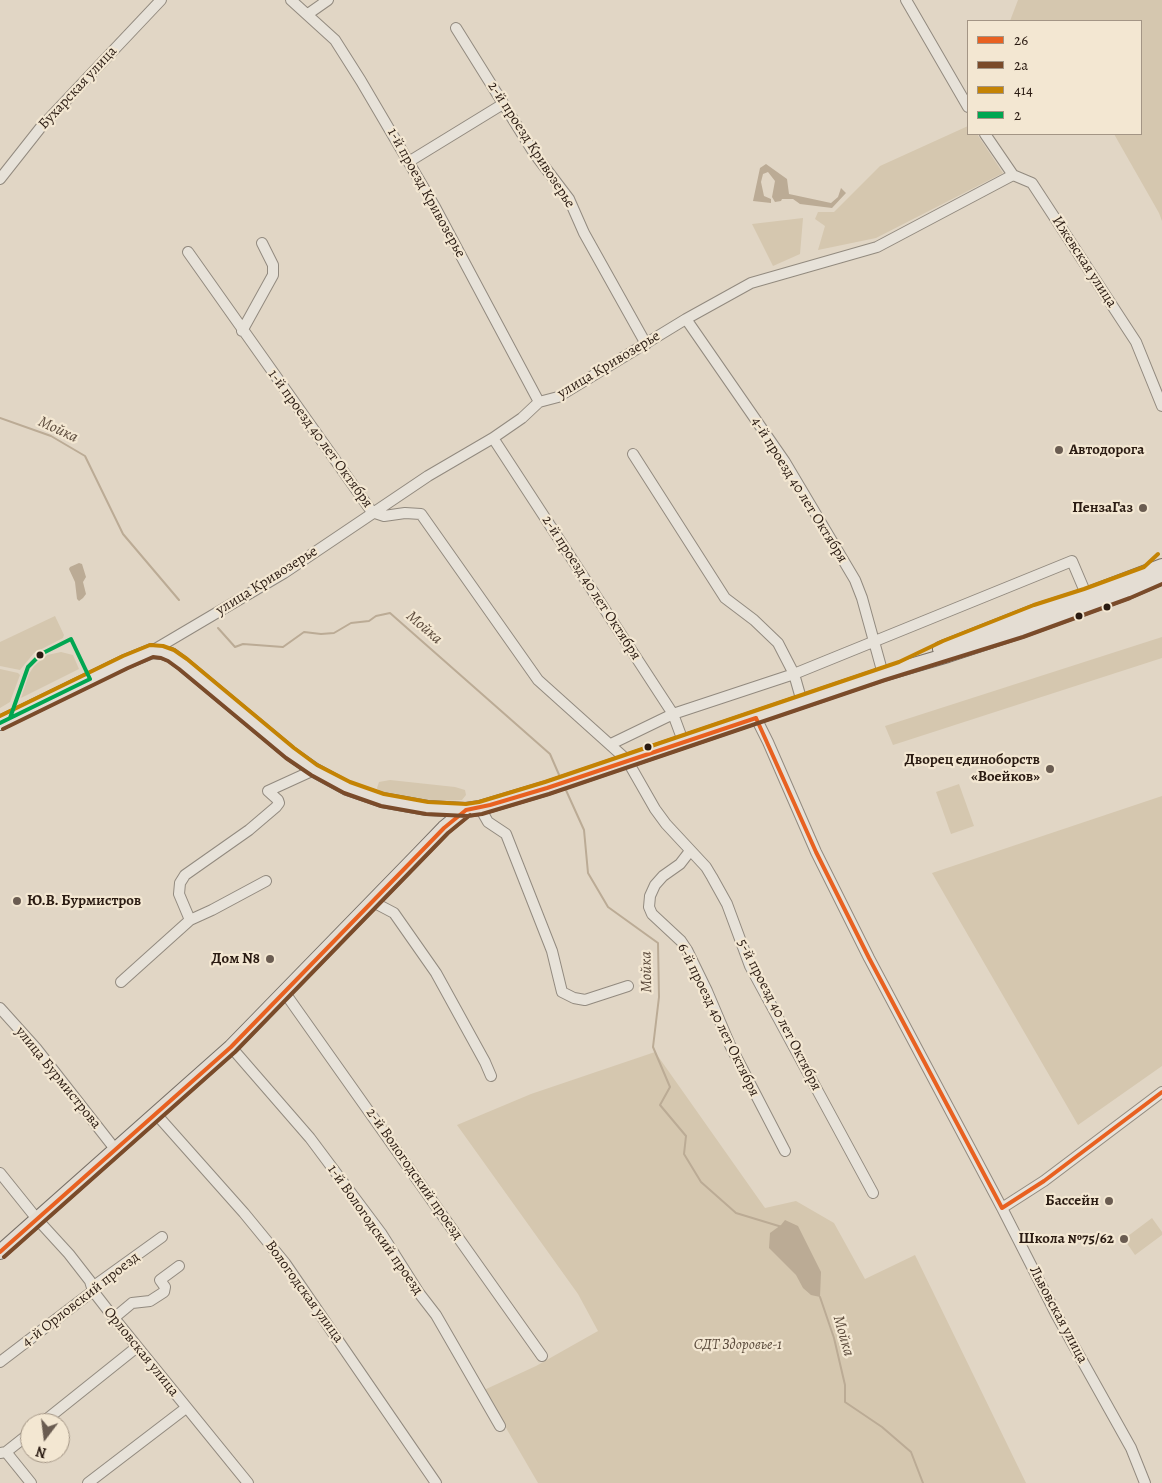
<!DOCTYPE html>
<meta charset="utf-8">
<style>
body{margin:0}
#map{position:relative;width:1162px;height:1483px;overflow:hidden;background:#e1d6c5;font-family:Alegreya,serif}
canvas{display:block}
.legend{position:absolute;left:967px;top:20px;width:175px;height:115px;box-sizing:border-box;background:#f3e7d2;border:1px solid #a39585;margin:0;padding:6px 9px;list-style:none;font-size:15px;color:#2a1b12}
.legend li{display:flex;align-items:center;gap:10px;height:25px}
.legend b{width:25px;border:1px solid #a39585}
.north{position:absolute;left:20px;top:1413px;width:50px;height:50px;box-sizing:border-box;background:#f3e7d2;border:1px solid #a39585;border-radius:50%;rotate:195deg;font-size:14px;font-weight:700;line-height:20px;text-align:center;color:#2a1b12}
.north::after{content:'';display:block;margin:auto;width:18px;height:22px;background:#6a5c51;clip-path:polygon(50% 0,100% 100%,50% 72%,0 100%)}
</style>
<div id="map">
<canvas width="1162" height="1483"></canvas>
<ul class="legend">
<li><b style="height:6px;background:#e86121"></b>26</li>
<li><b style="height:6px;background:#7a4b2a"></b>2а</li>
<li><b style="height:6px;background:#c48304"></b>414</li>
<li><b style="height:6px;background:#00a651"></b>2</li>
</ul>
<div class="north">N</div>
</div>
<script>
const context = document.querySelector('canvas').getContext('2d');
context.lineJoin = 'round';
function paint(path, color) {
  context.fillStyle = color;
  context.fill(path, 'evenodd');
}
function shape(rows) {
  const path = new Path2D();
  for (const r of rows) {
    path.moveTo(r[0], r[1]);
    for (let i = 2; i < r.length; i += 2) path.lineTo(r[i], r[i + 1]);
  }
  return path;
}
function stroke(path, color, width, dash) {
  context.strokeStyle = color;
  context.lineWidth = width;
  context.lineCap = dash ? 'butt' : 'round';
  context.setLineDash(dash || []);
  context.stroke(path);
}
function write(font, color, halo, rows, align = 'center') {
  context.font = font + ' Alegreya,serif';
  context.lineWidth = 4.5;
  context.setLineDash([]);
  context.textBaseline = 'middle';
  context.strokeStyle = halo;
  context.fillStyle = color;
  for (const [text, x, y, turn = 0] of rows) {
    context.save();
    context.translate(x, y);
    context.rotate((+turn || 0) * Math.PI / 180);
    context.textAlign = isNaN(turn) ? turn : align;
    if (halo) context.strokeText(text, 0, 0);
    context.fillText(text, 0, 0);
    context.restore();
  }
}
paint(shape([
 [1018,0,1162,0,1162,221,1159,213,1114,134,1141,134,1141,21,1010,21],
 [968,126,968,134,977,134,1003,173,876,238,818,250,825,226,815,219,818,212,834,212,880,166],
 [803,218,800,254,773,266,752,224],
 [55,616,64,635,63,638,34,653,20,670,0,666,0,642],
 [1162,637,1162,658,893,745,885,726],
 [61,652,73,655,79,669,21,698,29,674,34,666,47,655],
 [0,669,18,673,20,675,10,702,0,708],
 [390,780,455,787,465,790,466,795,462,800,416,802,379,792,377,788,379,782],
 [959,784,974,826,951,834,936,792],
 [1162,796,1162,1066,1078,1125,932,873],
 [655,1052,765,1208,796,1201,834,1223,865,1279,915,1255,1026,1483,538,1483,484,1390,536,1366,598,1331,578,1294,457,1125,531,1094],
 [1152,1218,1162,1232,1162,1235,1135,1255,1124,1239]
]), '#d5c7af');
paint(shape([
 [766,164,787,179,789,194,831,203,838,197,841,188,846,193,832,208,800,204,793,199,782,199,781,201,775,202,772,197,775,181,768,172,763,174,761,182,764,196,771,199,771,203,753,201,760,168],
 [79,563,82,564,86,577,83,582,86,594,83,598,79,601,77,599,75,582,69,569,70,567],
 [785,1220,798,1226,821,1272,820,1297,811,1295,803,1288,796,1275,769,1248,770,1233,781,1225]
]), '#bbab95');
stroke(shape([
 [0,418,51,436,85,456,123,534,179,600],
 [218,628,235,647,243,644,283,647,304,632,321,634,334,633,351,623,369,621,376,616,390,613,550,754,560,777],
 [565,788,584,830,588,873,608,907,658,943,659,997,653,1047,670,1087,660,1105,686,1136,684,1154,701,1182,736,1213,782,1227],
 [820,1297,834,1338,845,1385,845,1402,882,1427,911,1452,923,1483]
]), '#bbab95', 2);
const minor = shape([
 [291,0,335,40,361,81,435,207,539,402],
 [906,0,968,107],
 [308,14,328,0],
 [456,28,534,153,569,199,584,233,646,344],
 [985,134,1013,175,1032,183,1136,342,1162,406],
 [410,161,503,104],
 [0,179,41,127,161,0],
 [188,252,372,512,384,516,405,513,421,514,538,680,627,760,655,809,666,824,706,867,712,877,727,904,750,966,873,1193],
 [686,319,785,462,855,580,862,598,883,674],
 [242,331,273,275,273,265,262,243],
 [493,438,673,714,683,741],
 [633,454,725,598,754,620,778,643,794,674,802,702],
 [152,651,284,573,428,476,493,438,522,418,539,402,558,397,686,319,751,283,877,247,1013,175],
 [756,718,768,742,816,852,869,958,1002,1208,1056,1314,1131,1448,1145,1483],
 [611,744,673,714,794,674,1072,561,1089,601],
 [480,808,488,822,506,834,552,951,562,992,574,998,585,1000,628,986],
 [690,851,680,864,663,876,655,885,650,896,649,907,652,914,681,941,687,950,707,991,730,1045,785,1151],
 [373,902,394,913,436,973,485,1062,491,1076],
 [190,920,179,894,180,883,185,875,249,830,276,807,279,803,278,800,268,791,314,770],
 [121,982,190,920,212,910,266,881],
 [285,993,542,1356],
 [0,1008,36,1048,115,1149],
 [231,1047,310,1138,381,1233,419,1293,436,1315,500,1426],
 [156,1114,244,1213,285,1263,436,1483],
 [0,1173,37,1219,69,1254,90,1281,93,1291,114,1318,248,1483],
 [1002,1208,1044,1181,1162,1092],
 [114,1318,132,1303,150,1301,164,1292,165,1287,160,1280,179,1266],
 [0,1362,93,1291,98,1283,162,1237],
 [42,1423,137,1347],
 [6,1452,31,1483],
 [0,1453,6,1452,30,1433],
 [88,1483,186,1408]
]);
const major = shape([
 [940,649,1036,611,1086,595,1162,566],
 [0,723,125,662,152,651,162,652,171,655,183,664,290,753,314,770,347,788,382,800,427,808,466,810,480,808,547,788,883,674,948,655,1021,631,1128,592,1162,577],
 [0,1252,231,1047,419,854,444,828,466,810]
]);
stroke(minor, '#928a7f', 12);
stroke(major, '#787067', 16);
stroke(minor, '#e7e2d9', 10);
stroke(major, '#e4ddd3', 14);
stroke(shape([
 [756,718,816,852,869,958,1002,1208],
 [466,810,490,805,547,788,756,718],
 [1002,1208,1044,1181,1162,1092],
 [0,1252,231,1047,444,828,466,810]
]), '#e86121', 4);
stroke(shape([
 [3,729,128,668,153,657,161,658,168,661,179,669,286,758,311,775,344,793,381,806,426,814,467,816,482,814,549,794,885,680,1023,637,1130,598,1162,584],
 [4,1257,235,1052,448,833,470,815]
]), '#7a4b2a', 4);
stroke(shape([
 [0,716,123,656,150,645,163,646,174,650,187,659,294,748,317,765,350,782,384,794,428,802,466,804,479,802,545,782,899,662,943,641,1034,605,1084,589,1144,567,1158,554]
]), '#c48304', 4);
stroke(shape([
 [0,723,90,679,71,639,41,654,28,667,10,718]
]), '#00a651', 4);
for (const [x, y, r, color] of [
 [1059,450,5,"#6a5c51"],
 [1143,508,5,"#6a5c51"],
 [1107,607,4.5,"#2a1b12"],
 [1079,616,4.5,"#2a1b12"],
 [40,655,4.5,"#2a1b12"],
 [648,747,4.5,"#2a1b12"],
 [1050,769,5,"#6a5c51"],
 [17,901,5,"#6a5c51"],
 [270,959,5,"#6a5c51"],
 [1109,1201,5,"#6a5c51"],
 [1124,1239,5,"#6a5c51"]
]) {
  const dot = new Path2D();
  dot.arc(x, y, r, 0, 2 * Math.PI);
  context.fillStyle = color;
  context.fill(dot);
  stroke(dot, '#f3e7d2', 2);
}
write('15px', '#2a1b12', '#f3e7d2', [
 ["Бухарская улица",78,88,-47],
 ["2-й проезд Кривозерье",531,145,57],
 ["1-й проезд Кривозерье",426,193,61],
 ["Ижевская улица",1084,262,57],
 ["улица Кривозерье",609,365,-31],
 ["1-й проезд 40 лет Октября",320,439,54],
 ["4-й проезд 40 лет Октября",799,490,58],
 ["улица Кривозерье",267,581,-32],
 ["2-й проезд 40 лет Октября",591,588,57],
 ["5-й проезд 40 лет Октября",779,1015,63],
 ["6-й проезд 40 лет Октября",718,1020,64],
 ["улица Бурмистрова",58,1078,51],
 ["2-й Вологодский проезд",414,1174,55],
 ["1-й Вологодский проезд",375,1230,55],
 ["Вологодская улица",304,1292,54],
 ["4-й Орловский проезд",81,1300,-38],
 ["Львовская улица",1058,1315,62],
 ["Орловская улица",141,1352,51]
]);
write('bold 15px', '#2a1b12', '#f3e7d2', [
 ["Автодорога",1069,450,"left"],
 ["ПензаГаз",1133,508],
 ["Дворец единоборств",1040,760],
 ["«Воейков»",1040,777],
 ["Ю.В. Бурмистров",27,901,"left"],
 ["Дом N8",260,959],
 ["Бассейн",1099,1201],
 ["Школа №75/62",1114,1239]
], 'right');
write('italic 15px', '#5b4b3c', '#f3e7d2', [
 ["СДТ Здоровье-1",738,1345]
]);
write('italic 16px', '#5e4d3e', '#f3e7d2', [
 ["Мойка",58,430,25],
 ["Мойка",424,628,41],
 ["Мойка",647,972,-91],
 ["Мойка",843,1336,74]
]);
</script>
